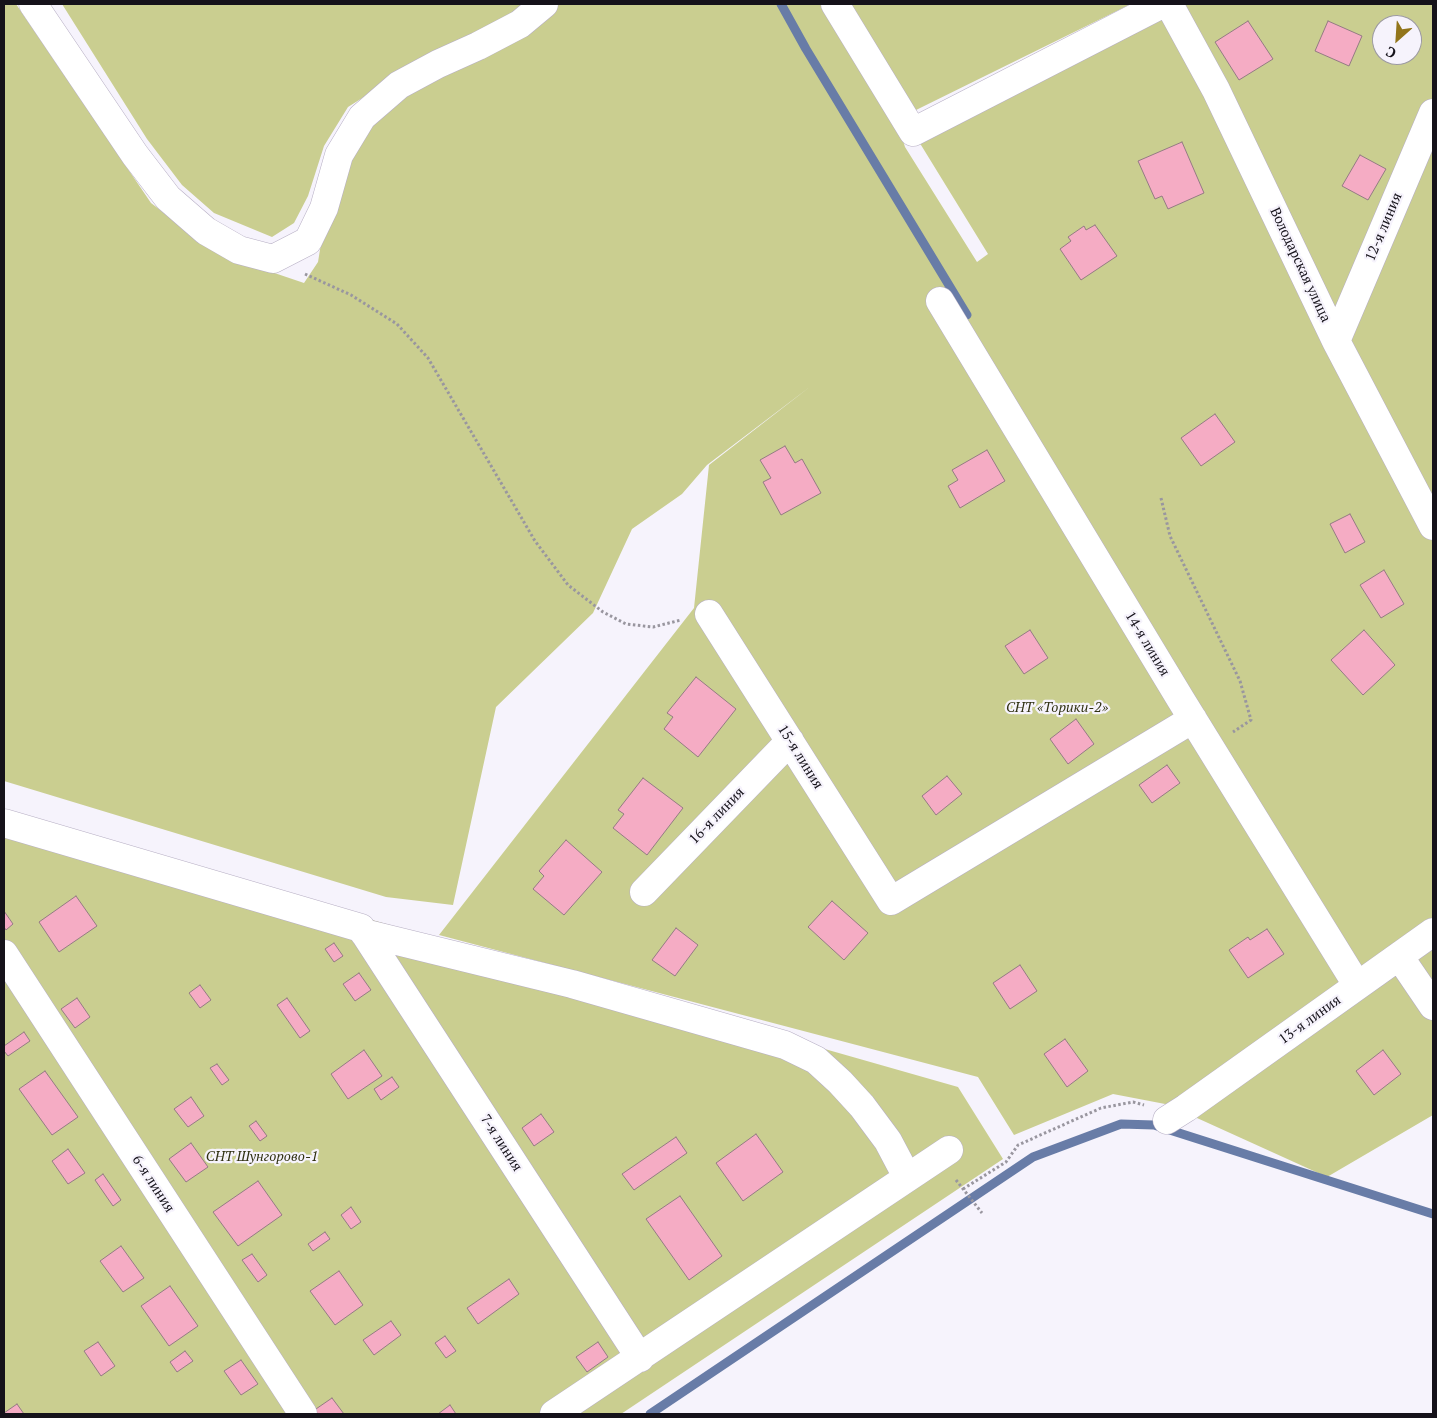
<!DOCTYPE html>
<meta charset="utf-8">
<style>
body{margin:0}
#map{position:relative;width:1437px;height:1418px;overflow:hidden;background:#f6f3fc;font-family:"PT Serif",serif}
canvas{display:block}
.frame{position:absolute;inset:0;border:5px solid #15121a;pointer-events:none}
.north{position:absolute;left:1372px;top:15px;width:50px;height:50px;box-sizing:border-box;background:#f6f3fc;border:1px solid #9c99a2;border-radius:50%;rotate:206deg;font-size:14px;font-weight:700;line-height:20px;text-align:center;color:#15121a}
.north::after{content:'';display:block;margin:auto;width:18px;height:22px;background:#92751b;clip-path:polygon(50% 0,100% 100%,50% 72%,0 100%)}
</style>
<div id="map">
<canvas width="1437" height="1418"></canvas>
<div class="frame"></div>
<div class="north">С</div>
</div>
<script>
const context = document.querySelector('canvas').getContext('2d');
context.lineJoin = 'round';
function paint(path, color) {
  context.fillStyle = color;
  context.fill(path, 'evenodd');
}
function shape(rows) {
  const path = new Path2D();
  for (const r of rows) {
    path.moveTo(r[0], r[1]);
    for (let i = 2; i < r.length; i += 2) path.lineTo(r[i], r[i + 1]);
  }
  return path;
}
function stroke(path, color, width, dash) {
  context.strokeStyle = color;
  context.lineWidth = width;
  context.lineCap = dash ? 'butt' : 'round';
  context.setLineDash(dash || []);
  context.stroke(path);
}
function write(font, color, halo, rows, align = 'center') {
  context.font = font + ' "PT Serif",serif';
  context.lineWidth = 4.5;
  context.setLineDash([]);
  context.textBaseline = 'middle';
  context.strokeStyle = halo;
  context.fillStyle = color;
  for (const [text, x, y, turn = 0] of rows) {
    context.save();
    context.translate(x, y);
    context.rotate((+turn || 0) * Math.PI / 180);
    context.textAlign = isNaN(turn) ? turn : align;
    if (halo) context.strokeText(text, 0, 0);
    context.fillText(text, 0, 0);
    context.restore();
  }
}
paint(shape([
 [4,4,16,4,151,203,202,242,236,260,304,283,318,262,324,225,367,121,554,4,827,4,894,112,905,147,977,262,988,254,913,132,1162,4,1433,4,1433,1115,1327,1177,1197,1118,1186,1108,1113,1094,1014,1135,978,1077,439,935,694,608,709,465,811,386,707,465,682,494,632,529,593,613,496,707,453,905,386,897,4,781],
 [1382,25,1412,25,1412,55,1382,55],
 [62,4,530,4,394,78,348,107,324,146,308,196,294,223,272,237,214,213,182,185,147,139],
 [845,4,1131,4,912,112],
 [4,815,958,1087,1003,1159,621,1414,4,1414]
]), '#cace90');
stroke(shape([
 [781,4,806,49,967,315],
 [650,1414,1033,1157,1121,1124,1154,1125,1433,1214]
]), '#687ca7', 9);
const building = shape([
 [1248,21,1273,59,1239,80,1215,42,1248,21],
 [1328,21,1362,36,1349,66,1315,51,1328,21],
 [1182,142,1204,193,1168,209,1162,196,1155,199,1138,161,1182,142],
 [1360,155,1386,169,1368,200,1342,186,1360,155],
 [1095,225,1117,256,1081,280,1060,249,1071,241,1068,237,1084,226,1086,230,1095,225],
 [1215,414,1235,442,1201,466,1181,438,1215,414],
 [785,446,795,463,802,459,821,493,781,515,763,482,771,478,760,460,785,446],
 [987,450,1005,481,960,508,948,486,958,480,952,470,987,450],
 [1350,514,1365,542,1345,553,1330,524,1350,514],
 [1384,570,1404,604,1381,618,1360,585,1384,570],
 [1030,630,1048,658,1024,674,1005,646,1030,630],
 [1364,630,1395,665,1363,695,1331,660,1364,630],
 [696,677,736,709,698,757,664,729,673,717,667,713,696,677],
 [1076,719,1094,744,1068,764,1050,739,1076,719],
 [1167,765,1180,783,1152,803,1139,785,1167,765],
 [947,776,962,794,936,815,922,796,947,776],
 [643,778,683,808,647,855,613,828,624,814,618,810,643,778],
 [566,840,602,872,564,915,533,889,544,876,539,871,566,840],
 [76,896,97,926,59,952,39,922,76,896],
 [832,901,868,933,844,960,808,927,832,901],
 [4,911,13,924,6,930,4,927,4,911],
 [676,928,698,945,675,976,652,960,676,928],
 [1267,929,1284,954,1248,978,1229,950,1248,937,1250,940,1267,929],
 [334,943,343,956,334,962,325,949,334,943],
 [1020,965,1037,991,1010,1009,993,983,1020,965],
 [359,973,371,990,355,1001,343,984,359,973],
 [200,985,211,1000,200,1008,189,993,200,985],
 [77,998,90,1017,75,1028,61,1009,77,998],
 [287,998,310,1031,300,1038,277,1005,287,998],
 [24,1032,30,1041,8,1056,4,1051,4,1046,24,1032],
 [1065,1039,1088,1071,1067,1087,1044,1054,1065,1039],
 [364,1050,382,1076,348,1099,331,1074,364,1050],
 [1383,1050,1401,1074,1374,1095,1356,1071,1383,1050],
 [217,1064,229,1080,222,1085,210,1068,217,1064],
 [45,1071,78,1117,52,1135,19,1089,45,1071],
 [392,1077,399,1087,381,1100,374,1089,392,1077],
 [191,1097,204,1116,188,1127,174,1109,191,1097],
 [541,1114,554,1132,534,1146,522,1128,541,1114],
 [256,1121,267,1136,260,1141,249,1126,256,1121],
 [756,1134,783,1172,743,1201,716,1163,756,1134],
 [676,1137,687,1153,634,1190,622,1174,676,1137],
 [191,1143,208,1167,186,1182,169,1159,191,1143],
 [68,1149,85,1173,68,1184,52,1161,68,1149],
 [103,1174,121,1200,113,1206,95,1180,103,1174],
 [258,1181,282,1215,238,1246,213,1212,258,1181],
 [680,1196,722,1256,689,1280,646,1219,680,1196],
 [351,1207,361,1222,351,1229,341,1215,351,1207],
 [325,1232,330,1239,313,1251,308,1244,325,1232],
 [121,1246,144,1278,123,1292,100,1261,121,1246],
 [252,1254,267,1275,258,1282,242,1260,252,1254],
 [339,1271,363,1305,335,1325,310,1291,339,1271],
 [509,1279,519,1294,478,1324,467,1308,509,1279],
 [170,1286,198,1326,169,1346,141,1306,170,1286],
 [391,1321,401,1335,374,1355,363,1340,391,1321],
 [445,1336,456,1351,446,1358,435,1343,445,1336],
 [98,1342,115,1366,101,1376,84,1351,98,1342],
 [598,1342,608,1357,587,1372,576,1357,598,1342],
 [185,1351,193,1361,177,1372,170,1362,185,1351],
 [241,1360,258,1384,241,1395,224,1371,241,1360],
 [332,1398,344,1414,315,1414,313,1411,332,1398],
 [17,1404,24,1414,4,1414,4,1413,17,1404],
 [450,1405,456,1414,438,1414,450,1405]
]);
paint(building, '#f5acc4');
stroke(building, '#947c83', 1);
const minor = shape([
 [33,4,135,155,168,198,206,231,239,250,273,259,308,241,324,208,339,155,362,117,399,85,438,64,478,46,520,24,544,4],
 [835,4,913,132,1162,4],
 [1169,4,1216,90,1336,341,1433,526],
 [940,301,1181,700,1357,985],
 [1336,341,1433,113],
 [709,614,891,901,1193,719],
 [4,823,361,928,640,1358],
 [644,892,790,741],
 [364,933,572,984,785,1045,816,1060,840,1082,862,1106,888,1141,907,1177],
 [4,954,303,1414],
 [1399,956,1433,1006],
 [1167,1120,1186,1108,1433,932],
 [554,1414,949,1150]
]);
stroke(minor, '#b7afc4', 29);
stroke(shape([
 [305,274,351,295,397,324,428,358,535,541,568,585,603,612,626,624,653,627,681,620],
 [1161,498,1170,536,1240,681,1251,720,1233,732],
 [956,1180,982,1213],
 [963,1189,1006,1162,1018,1145,1101,1108,1133,1102,1144,1105]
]), '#99969f', 3, [2.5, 2.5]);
stroke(minor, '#fff', 28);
write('14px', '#15121a', '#f6f3fc', [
 ["12-я линия",1384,227,-67],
 ["Володарская улица",1300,265,65],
 ["14-я линия",1147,644,59],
 ["15-я линия",800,757,58],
 ["16-я линия",717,816,-46],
 ["13-я линия",1310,1020,-36],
 ["7-я линия",501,1143,57],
 ["6-я линия",153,1184,57]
]);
write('italic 14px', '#303112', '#f6f3fc', [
 ["СНТ «Торики-2»",1057,708],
 ["СНТ Шунгорово-1",262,1157]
]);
</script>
